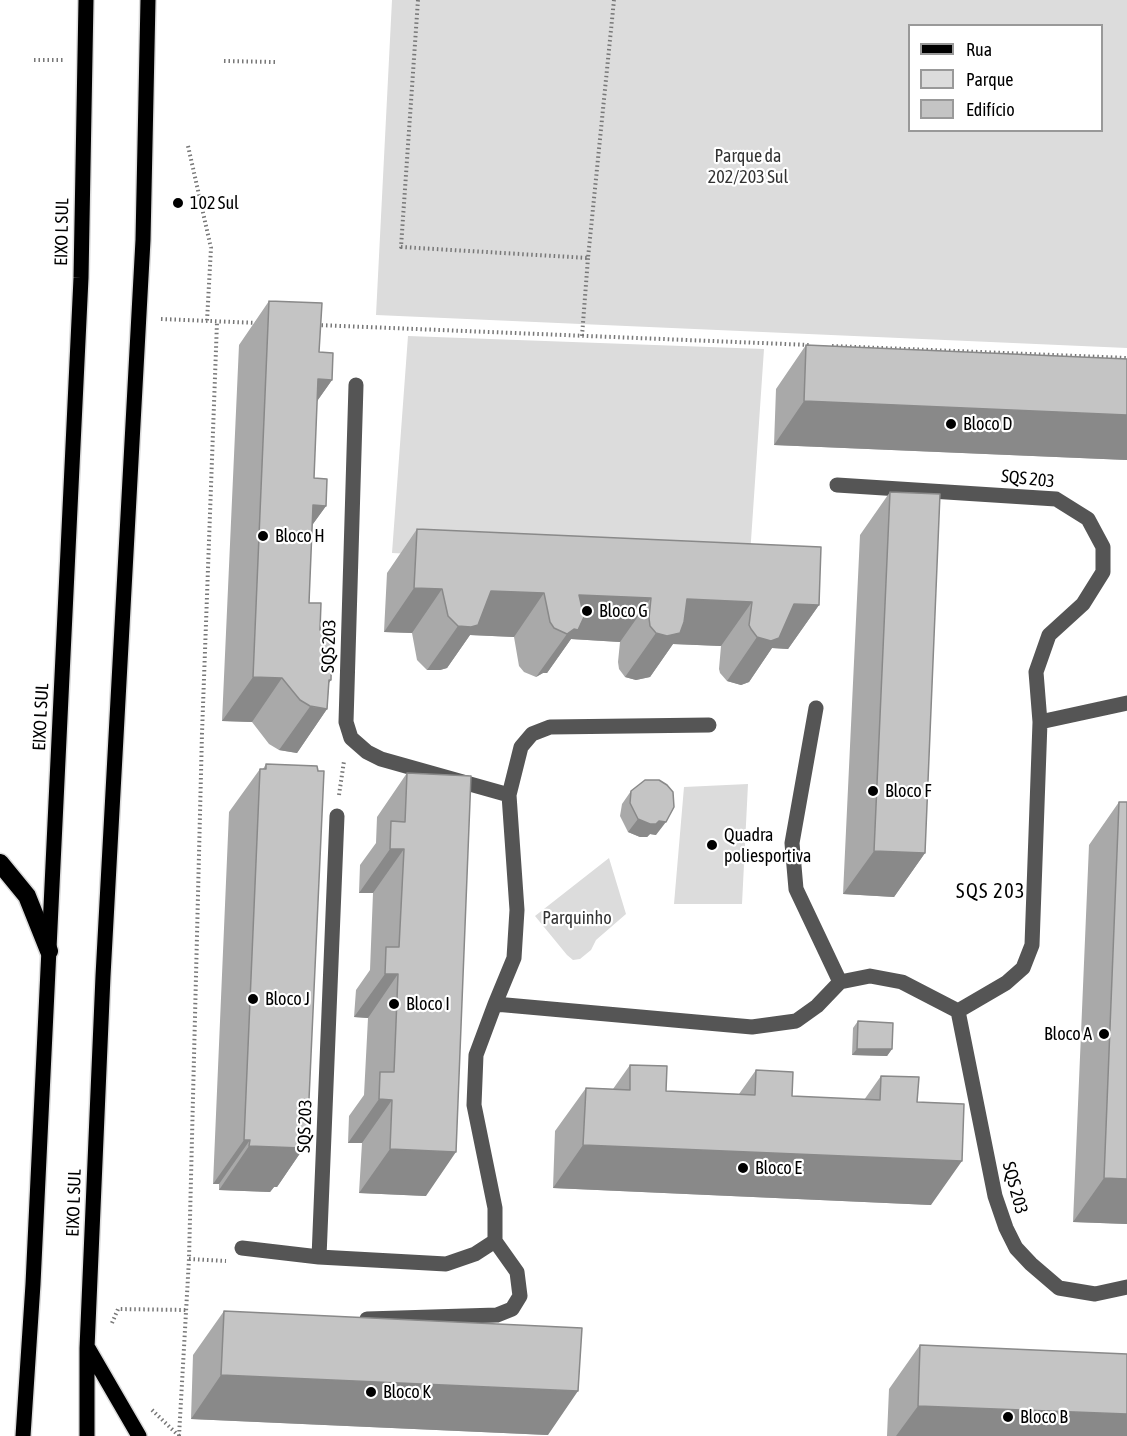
<!DOCTYPE html>
<meta charset="utf-8">
<style>
body{margin:0}
#map{position:relative;width:1127px;height:1436px;overflow:hidden;background:#fff;font-family:"Asap Condensed",sans-serif}
canvas{display:block}
.legend{position:absolute;left:908px;top:24px;width:195px;height:108px;box-sizing:border-box;background:#fff;border:2px solid #999;margin:0;padding:8px 10px;list-style:none;font-size:18px;color:#000}
.legend li{display:flex;align-items:center;gap:12px;height:30px}
.legend b{width:30px;border:2px solid #999}
</style>
<div id="map">
<canvas width="1127" height="1436"></canvas>
<ul class="legend">
<li><b style="height:8px;background:#000"></b>Rua</li>
<li><b style="height:16px;background:#dcdcdc"></b>Parque</li>
<li><b style="height:16px;background:#c4c4c4"></b>Edifício</li>
</ul>
</div>
<script>
const context = document.querySelector('canvas').getContext('2d');
context.lineJoin = 'round';
function paint(path, color) {
  context.fillStyle = color;
  context.fill(path, 'evenodd');
}
function shape(rows) {
  const path = new Path2D();
  for (const r of rows) {
    path.moveTo(r[0], r[1]);
    for (let i = 2; i < r.length; i += 2) path.lineTo(r[i], r[i + 1]);
  }
  return path;
}
function stroke(path, color, width, dash) {
  context.strokeStyle = color;
  context.lineWidth = width;
  context.lineCap = dash ? 'butt' : 'round';
  context.setLineDash(dash || []);
  context.stroke(path);
}
function write(font, color, halo, rows, align = 'center') {
  context.font = font + ' "Asap Condensed",sans-serif';
  context.lineWidth = 4.5;
  context.setLineDash([]);
  context.textBaseline = 'middle';
  context.strokeStyle = halo;
  context.fillStyle = color;
  for (const [text, x, y, turn = 0] of rows) {
    context.save();
    context.translate(x, y);
    context.rotate((+turn || 0) * Math.PI / 180);
    context.textAlign = isNaN(turn) ? turn : align;
    if (halo) context.strokeText(text, 0, 0);
    context.fillText(text, 0, 0);
    context.restore();
  }
}
paint(shape([
 [392,0,1127,0,1127,348,376,315],
 [910,26,1102,26,1102,130,910,130],
 [408,336,764,349,749,570,392,553],
 [748,784,742,904,674,904,684,787],
 [609,858,626,914,596,940,591,950,580,959,573,960,567,955,535,916]
]), '#dcdcdc');
const major = shape([
 [88,1348,139,1436],
 [23,1436,33,1284,81,278,86,0],
 [87,1436,87,1348,103,976,143,240,148,0]
]);
const highway = shape([
 [0,863,27,896,49,951]
]);
stroke(major, '#dbdbdb', 18);
stroke(highway, '#dbdbdb', 21);
stroke(shape([
 [418,0,401,247,588,258,614,0],
 [34,60,63,60],
 [224,61,275,62],
 [188,146,211,248,207,321],
 [161,319,258,323],
 [317,325,810,345],
 [582,336,588,258],
 [832,346,1127,358],
 [339,795,344,761],
 [189,1259,226,1261],
 [112,1323,118,1309,187,1310],
 [152,1410,179,1436],
 [179,1436,189,1259,202,733,217,322]
]), '#777', 4, [1.5, 3]);
stroke(shape([
 [356,385,346,722,351,738,367,752,381,759,509,795,517,910,514,958,495,1004,752,1027,796,1021,817,1006,840,982,870,976,902,982,958,1011,995,1196,1006,1228,1016,1248,1031,1264,1059,1288,1095,1294,1127,1287],
 [837,485,1056,499,1088,519,1103,547,1103,572,1083,604,1049,635,1036,672,1040,722],
 [816,708,792,843,796,889,840,982],
 [509,795,521,747,532,734,550,727,709,725],
 [958,1011,1006,983,1023,968,1032,945,1040,722,1127,703],
 [242,1248,319,1257,446,1264,475,1254,495,1241,495,1208,474,1105,476,1055,495,1004],
 [319,1257,337,816],
 [367,1319,497,1315,512,1309,520,1296,517,1272,495,1241]
]), '#555', 15);
stroke(major, '#000', 15);
stroke(highway, '#000', 18);
paint(shape([
 [269,301,319,352,332,380,317,401,314,478,326,506,312,525,309,603,320,630,329,683,327,709,297,753,279,750,269,744,252,722,222,721,239,345],
 [806,345,1127,359,1127,460,774,445,776,389],
 [890,492,925,853,894,897,843,894,860,535],
 [417,529,819,605,788,649,772,648,749,682,741,685,727,681,720,673,719,669,721,646,673,644,650,677,636,680,625,677,619,669,618,662,620,642,571,639,547,673,543,673,536,677,524,672,519,666,514,637,470,635,447,668,440,670,427,670,417,660,412,633,384,632,387,573],
 [266,764,307,1143,277,1187,274,1187,270,1192,219,1190,219,1184,213,1184,229,812,260,769,263,769],
 [407,773,426,1196,359,1193,362,1143,348,1143,349,1116,364,1095,368,1018,354,1017,356,990,370,970,373,893,359,893,360,865,376,843,377,817],
 [631,791,656,835,650,834,647,837,640,837,628,832,620,816,622,804],
 [1119,802,1127,1224,1073,1222,1089,845],
 [858,1021,892,1049,887,1056,852,1055,853,1028],
 [630,1065,666,1091,739,1094,756,1070,792,1096,864,1100,881,1076,917,1102,931,1205,553,1188,555,1131,586,1088,613,1089],
 [224,1311,548,1435,191,1419,193,1355],
 [920,1345,1127,1436,887,1436,889,1389]
]), '#a9a9a9');
paint(shape([
 [318,379,332,380,301,424],
 [804,401,1127,415,1127,460,774,445],
 [313,505,326,506,295,549],
 [414,588,442,589,412,633,384,632],
 [491,591,544,593,514,637,470,635,447,668,440,670,427,670,458,626],
 [579,595,651,598,620,642,571,639,547,673,543,673,536,677,567,634],
 [687,599,752,602,721,646,673,644,650,677,636,680,625,677,656,633],
 [794,604,819,605,788,649,772,648,749,682,741,685,727,681,757,637],
 [253,677,282,678,252,722,222,721],
 [329,680,331,680,312,707,327,709,297,753,279,750],
 [638,819,659,821,666,822,656,835,650,834,647,837,640,837,628,832],
 [390,849,404,849,373,893,359,893],
 [874,851,925,853,894,897,843,894],
 [385,974,398,974,368,1018,354,1017],
 [857,1049,892,1049,887,1056,852,1055],
 [379,1099,392,1100,362,1143,348,1143],
 [244,1140,250,1140,219,1184,213,1184],
 [302,1143,307,1143,277,1187,274,1187,270,1192,219,1190,249,1146],
 [583,1145,962,1161,931,1205,553,1188],
 [390,1149,456,1152,426,1196,359,1193],
 [1104,1178,1127,1179,1127,1224,1073,1222],
 [221,1375,578,1391,548,1435,191,1419],
 [918,1406,1127,1414,1127,1436,896,1436]
]), '#898989');
const building = shape([
 [269,301,322,303,319,352,333,353,332,380,318,379,314,478,327,479,326,506,313,505,309,603,321,603,320,630,332,631,331,680,329,680,327,709,310,706,300,700,282,678,253,677,269,301],
 [806,345,1127,359,1127,415,804,401,806,345],
 [890,492,940,494,925,853,874,851,890,492],
 [417,529,821,547,819,605,794,604,779,638,771,641,757,637,751,629,749,625,752,602,687,599,684,622,680,633,667,636,656,633,650,626,649,618,651,598,579,595,584,617,578,630,574,629,567,634,554,628,550,622,544,593,491,591,478,625,471,627,458,626,448,616,442,589,414,588,417,529],
 [266,764,317,766,318,771,324,771,307,1143,302,1143,301,1148,249,1146,250,1140,244,1140,260,769,266,769,266,764],
 [407,773,471,776,456,1152,390,1149,392,1100,379,1099,380,1072,394,1072,398,974,385,974,386,947,399,947,404,849,390,849,391,821,405,822,407,773],
 [645,780,659,780,667,785,673,792,674,807,666,822,659,821,656,824,650,824,638,819,630,803,631,791,645,780],
 [1119,802,1127,802,1127,1179,1104,1178,1119,802],
 [858,1021,893,1023,892,1049,857,1049,858,1021],
 [630,1065,667,1066,666,1091,755,1095,756,1070,793,1072,792,1096,880,1100,881,1076,919,1077,917,1102,964,1104,962,1161,583,1145,586,1088,630,1090,630,1065],
 [224,1311,582,1328,578,1391,221,1375,224,1311],
 [920,1345,1127,1354,1127,1414,918,1406,920,1345]
]);
paint(building, '#c4c4c4');
stroke(building, '#898989', 1.5);
for (const [x, y, r, color] of [
 [178,203,6,"#000"],
 [951,424,6,"#000"],
 [263,536,6,"#000"],
 [587,611,6,"#000"],
 [873,791,6,"#000"],
 [712,845,6,"#000"],
 [253,999,6,"#000"],
 [394,1004,6,"#000"],
 [1104,1034,6,"#000"],
 [743,1168,6,"#000"],
 [371,1392,6,"#000"],
 [1008,1417,6,"#000"]
]) {
  const dot = new Path2D();
  dot.arc(x, y, r, 0, 2 * Math.PI);
  context.fillStyle = color;
  context.fill(dot);
  stroke(dot, '#fff', 2);
}
write('18px', '#333', '#fff', [
 ["Parque da",748,156],
 ["202/203 Sul",748,177],
 ["Parquinho",577,918]
]);
write('18px', '#000', '#fff', [
 ["102 Sul",190,203],
 ["Bloco D",963,424],
 ["Bloco H",275,536],
 ["Bloco G",599,611],
 ["Bloco F",885,791],
 ["Quadra",724,835],
 ["poliesportiva",724,856],
 ["Bloco J",265,999],
 ["Bloco I",406,1004],
 ["Bloco A",1092,1034,"right"],
 ["Bloco E",755,1168],
 ["Bloco K",383,1392],
 ["Bloco B",1020,1417]
], 'left');
write('18px', '#000', '#fff', [
 ["EIXO L SUL",62,232,-89],
 ["SQS 203",1028,479,6],
 ["SQS 203",329,646,-88],
 ["EIXO L SUL",41,717,-87],
 ["SQS 203",305,1126,-88],
 ["SQS 203",1015,1188,75],
 ["EIXO L SUL",74,1203,-88]
]);
context.letterSpacing = '1.5px';
write('20px', '#000', '#fff', [
 ["SQS 203",991,892]
]);
context.letterSpacing = '0px';
</script>
